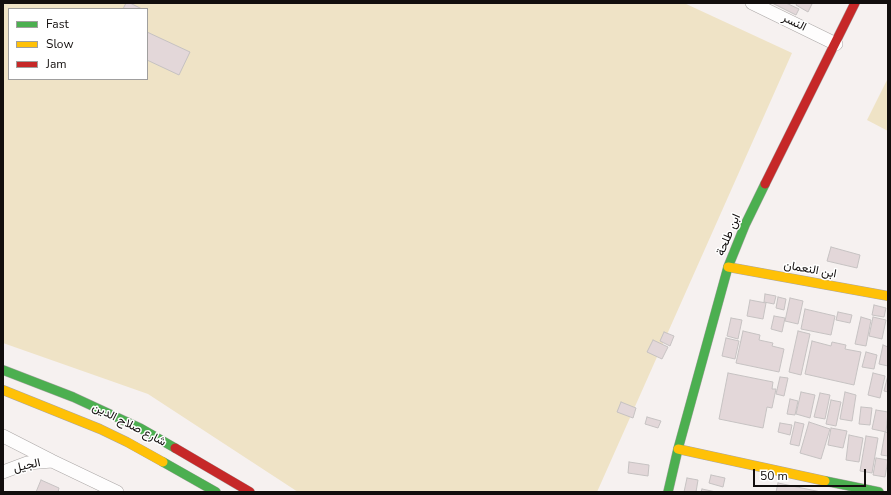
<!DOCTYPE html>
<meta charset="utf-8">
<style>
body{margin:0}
#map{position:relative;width:891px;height:495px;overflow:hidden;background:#f6f1f0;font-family:"Nunito Sans",sans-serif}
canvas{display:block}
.frame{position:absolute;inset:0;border:4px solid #120e0d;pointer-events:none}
.legend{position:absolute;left:8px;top:8px;width:140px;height:72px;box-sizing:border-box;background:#fff;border:1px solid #a09f9e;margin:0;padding:5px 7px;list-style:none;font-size:12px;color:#120e0d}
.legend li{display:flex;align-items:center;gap:8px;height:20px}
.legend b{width:20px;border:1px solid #a09f9e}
.scale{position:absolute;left:753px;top:469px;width:113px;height:18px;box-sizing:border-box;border:2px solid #120e0d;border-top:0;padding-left:5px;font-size:12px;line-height:14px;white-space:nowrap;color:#120e0d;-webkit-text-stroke:3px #fff;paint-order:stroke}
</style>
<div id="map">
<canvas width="891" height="495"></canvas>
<div class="frame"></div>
<ul class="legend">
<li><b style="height:5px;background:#4caf50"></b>Fast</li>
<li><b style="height:5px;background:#ffc107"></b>Slow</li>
<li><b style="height:5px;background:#c62828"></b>Jam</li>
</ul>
<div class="scale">50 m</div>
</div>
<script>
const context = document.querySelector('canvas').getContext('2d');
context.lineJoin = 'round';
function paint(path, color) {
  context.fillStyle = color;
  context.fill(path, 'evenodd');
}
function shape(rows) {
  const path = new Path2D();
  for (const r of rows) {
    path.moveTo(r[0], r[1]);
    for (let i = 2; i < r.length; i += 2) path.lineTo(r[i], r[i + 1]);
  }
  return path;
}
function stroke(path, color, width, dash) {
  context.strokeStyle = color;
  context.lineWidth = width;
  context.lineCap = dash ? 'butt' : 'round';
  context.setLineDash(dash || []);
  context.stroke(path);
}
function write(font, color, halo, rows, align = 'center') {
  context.font = font + ' "Nunito Sans",Vazirmatn,sans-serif';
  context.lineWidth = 3;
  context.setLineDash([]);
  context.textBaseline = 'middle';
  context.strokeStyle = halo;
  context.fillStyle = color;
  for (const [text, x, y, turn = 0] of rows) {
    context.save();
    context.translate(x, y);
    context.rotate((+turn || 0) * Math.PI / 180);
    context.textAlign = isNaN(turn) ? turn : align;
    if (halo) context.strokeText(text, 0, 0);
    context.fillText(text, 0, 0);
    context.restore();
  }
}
paint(shape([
 [3,3,684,3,792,53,597,492,298,492,148,394,3,343],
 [9,9,147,9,147,79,9,79],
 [888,78,888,131,867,120]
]), '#efe3c6');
const building = shape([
 [126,3,130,3,142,9,123,9,126,3],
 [772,3,786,3,799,9,796,15,772,3],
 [797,3,809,3,812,4,808,12,796,5,797,3],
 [147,32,190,52,179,75,147,60,147,32],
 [831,247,860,255,857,268,827,261,831,247],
 [765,294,776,296,774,304,764,302,765,294],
 [778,297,786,299,784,310,776,308,778,297],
 [790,298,803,301,798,324,785,321,790,298],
 [750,300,766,303,763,319,747,316,750,300],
 [874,305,886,308,884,317,872,315,874,305],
 [805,309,835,316,831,335,801,329,805,309],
 [838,312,852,315,850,323,836,320,838,312],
 [774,316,785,318,782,332,771,329,774,316],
 [861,317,871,320,866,346,855,344,861,317],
 [873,317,886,320,882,339,869,336,873,317],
 [731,318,742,320,738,339,727,336,731,318],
 [743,331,760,335,759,340,773,343,772,346,784,349,779,372,736,363,743,331],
 [798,331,810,334,801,375,789,372,798,331],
 [664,332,674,336,670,346,660,341,664,332],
 [726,338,739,341,735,359,722,356,726,338],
 [653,340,668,347,662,359,647,352,653,340],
 [812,341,831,346,832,342,846,345,845,349,861,352,854,385,805,374,812,341],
 [883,345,888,347,888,366,879,364,883,345],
 [866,352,877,355,874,369,862,367,866,352],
 [728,373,773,382,772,389,776,389,772,408,767,407,763,428,719,419,728,373],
 [873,373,885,376,880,398,868,395,873,373],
 [888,375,888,392,884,391,888,375],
 [780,377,788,378,784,396,776,394,780,377],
 [801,392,815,395,810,418,796,414,801,392],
 [845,392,856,395,852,421,840,419,845,392],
 [820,393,830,395,825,419,814,417,820,393],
 [790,399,798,401,795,415,787,414,790,399],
 [831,400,841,402,836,426,826,424,831,400],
 [621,402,636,408,633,418,617,412,621,402],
 [861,407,872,408,870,425,859,424,861,407],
 [876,410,888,412,886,432,872,429,876,410],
 [647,417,661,421,658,428,645,424,647,417],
 [795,422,804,424,799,446,790,444,795,422],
 [809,422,830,429,821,459,800,453,809,422],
 [780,423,792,425,790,435,778,432,780,423],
 [831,428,847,431,843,448,828,445,831,428],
 [885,432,888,433,888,456,881,455,885,432],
 [849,435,863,438,859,462,846,460,849,435],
 [866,436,878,438,872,473,860,471,866,436],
 [876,458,888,460,885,477,873,475,876,458],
 [629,462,649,465,648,476,628,473,629,462],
 [711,475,725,478,723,487,709,483,711,475],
 [687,478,698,480,696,492,684,492,687,478],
 [41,480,59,488,58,492,36,492,41,480],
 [778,483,821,492,776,492,778,483],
 [702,489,716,492,701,492,702,489]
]);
paint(building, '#e3d7d9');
stroke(building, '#c6c2c2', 1);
const street = shape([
 [752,3,836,44],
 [3,436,52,461,117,492],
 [3,472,27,463,52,461]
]);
const fast = shape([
 [3,370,73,397,140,428,175,448],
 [163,462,216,492],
 [825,481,879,492],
 [668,492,678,449,728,267,745,225,765,184]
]);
const slow = shape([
 [728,267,888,296],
 [3,390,100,429,127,442,163,462],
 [678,449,825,481]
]);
const jam = shape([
 [765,184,855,3],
 [175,448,250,492]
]);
stroke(street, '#aaa6a5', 14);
stroke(fast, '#aaa6a5', 10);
stroke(slow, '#aaa6a5', 10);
stroke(jam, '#aaa6a5', 10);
stroke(street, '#fefdfd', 13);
stroke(fast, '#4caf50', 9);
stroke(slow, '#ffc107', 9);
stroke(jam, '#c62828', 9);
write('12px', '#120e0d', '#fff', [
 ["النسر",794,23,26],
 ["ابن طلحة",729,235,-67],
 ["ابن النعمان",810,270,10],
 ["شارع صلاح الدين",129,425,27],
 ["الجيل",27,466,-12]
]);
</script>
